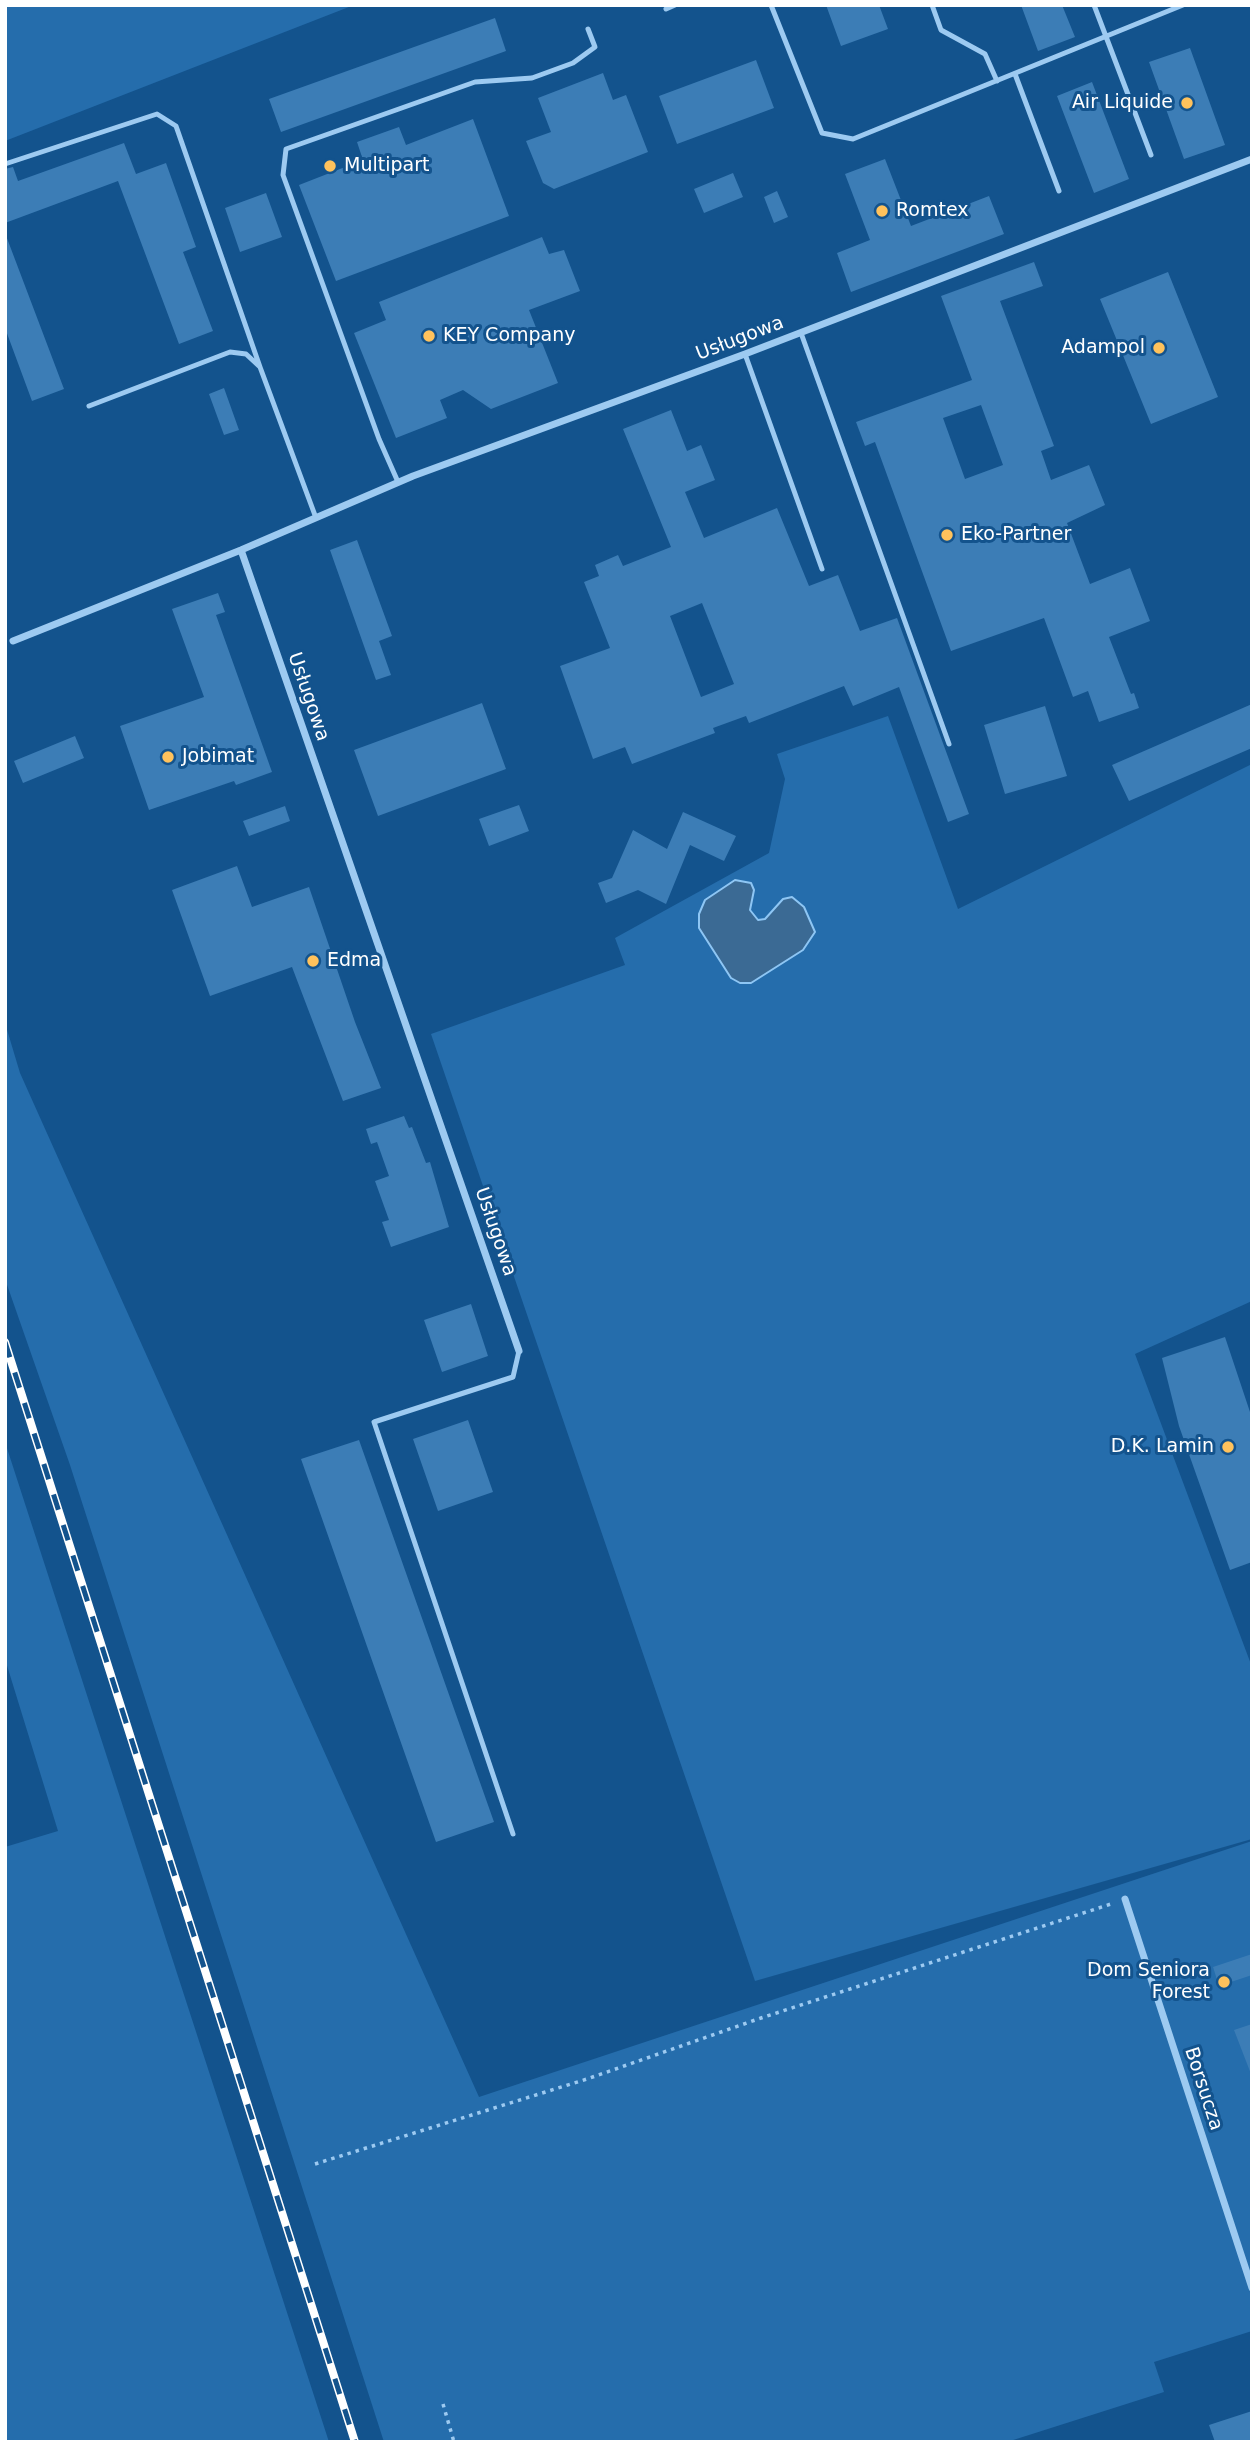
<!DOCTYPE html>
<meta charset="utf-8">
<style>
body{margin:0}
#map{position:relative;width:1257px;height:2447px;overflow:hidden;background:#13538d;font-family:"DejaVu Sans",sans-serif}
canvas{display:block}
.frame{position:absolute;inset:0;border:7px solid #fff;pointer-events:none}
</style>
<div id="map">
<canvas width="1257" height="2447"></canvas>
<div class="frame"></div>
</div>
<script>
const context = document.querySelector('canvas').getContext('2d');
context.lineJoin = 'round';
function paint(path, color) {
  context.fillStyle = color;
  context.fill(path, 'evenodd');
}
function shape(rows) {
  const path = new Path2D();
  for (const r of rows) {
    path.moveTo(r[0], r[1]);
    for (let i = 2; i < r.length; i += 2) path.lineTo(r[i], r[i + 1]);
  }
  return path;
}
function stroke(path, color, width, dash) {
  context.strokeStyle = color;
  context.lineWidth = width;
  context.lineCap = dash ? 'butt' : 'round';
  context.setLineDash(dash || []);
  context.stroke(path);
}
function write(font, color, halo, rows, align = 'center') {
  context.font = font + ' "DejaVu Sans",sans-serif';
  context.lineWidth = 6;
  context.setLineDash([]);
  context.textBaseline = 'middle';
  context.strokeStyle = halo;
  context.fillStyle = color;
  for (const [text, x, y, turn = 0] of rows) {
    context.save();
    context.translate(x, y);
    context.rotate((+turn || 0) * Math.PI / 180);
    context.textAlign = isNaN(turn) ? turn : align;
    if (halo) context.strokeText(text, 0, 0);
    context.fillText(text, 0, 0);
    context.restore();
  }
}
paint(shape([
 [5,5,354,5,5,141],
 [888,716,958,909,1252,764,1252,1301,1135,1354,1252,1667,1252,1839,755,1981,431,1034,625,965,615,938,769,853,785,779,777,754],
 [5,1023,20,1073,479,2097,1252,1841,1252,2331,1154,2362,1164,2392,1007,2442,384,2442,70,1465,5,1279],
 [5,1442,151,1893,329,2442,5,2442,5,1847,58,1831,5,1659]
]), '#256dac');
const water = shape([
 [735,880,751,883,754,890,750,910,758,920,765,919,783,899,792,897,804,907,815,932,803,950,751,983,740,983,731,978,699,928,699,914,705,900,735,880]
]);
paint(water, '#3b6a94');
stroke(water, '#8ec6f4', 2);
paint(shape([
 [826,5,879,5,888,29,841,46],
 [1021,5,1062,5,1075,37,1038,51],
 [495,18,506,51,281,132,269,99],
 [1190,48,1225,145,1184,159,1149,62],
 [756,60,774,108,677,144,659,96],
 [603,73,613,100,626,95,648,152,554,189,543,183,526,141,551,132,538,98],
 [1092,82,1129,179,1094,193,1057,96],
 [473,119,509,216,336,281,299,185,363,160,357,142,399,127,406,145],
 [124,143,136,174,166,163,196,247,183,252,213,331,179,344,118,181,5,223,5,169,13,167,18,181],
 [885,159,911,226,989,196,1004,234,851,292,837,253,870,240,845,174],
 [733,173,743,197,704,213,694,189],
 [777,191,788,217,774,223,764,197],
 [266,193,282,237,240,252,225,208],
 [5,233,64,389,32,401,5,328],
 [542,237,549,254,564,250,580,291,529,310,558,383,491,409,463,390,440,400,447,418,396,438,354,333,386,320,379,302],
 [1034,262,1043,286,1000,301,1054,446,1041,451,1051,480,1089,465,1105,505,1067,523,1090,584,1130,568,1150,621,1109,637,1131,694,1134,693,1139,708,1099,722,1088,691,1073,697,1044,618,951,651,875,442,865,446,856,422,972,380,941,296],
 [981,405,1003,465,965,479,943,418],
 [1168,272,1218,397,1151,424,1100,299],
 [224,388,239,430,224,435,209,394],
 [671,410,687,451,701,445,715,480,685,492,704,538,777,508,809,586,838,575,860,631,897,618,969,814,948,822,899,687,853,706,844,686,749,723,746,716,713,728,715,733,632,764,625,747,593,759,560,666,610,648,584,582,599,576,595,565,618,555,623,566,671,547,623,429],
 [702,603,734,684,701,697,670,616],
 [357,540,392,636,379,641,391,675,376,680,330,550],
 [218,593,225,612,216,615,272,772,236,785,234,781,149,810,120,726,204,697,172,609],
 [482,703,506,769,378,816,354,750],
 [1252,704,1252,748,1129,801,1112,765],
 [1045,706,1067,776,1005,794,984,725],
 [75,736,84,758,23,783,14,761],
 [519,805,529,831,489,846,479,819],
 [285,806,290,821,249,836,243,821],
 [683,812,736,836,724,861,690,845,666,904,638,890,606,903,598,883,612,878,633,830,667,849],
 [237,866,252,907,309,887,355,1022,381,1088,343,1101,292,967,210,996,172,890],
 [404,1116,409,1128,412,1127,426,1163,430,1162,449,1227,391,1247,382,1222,389,1220,375,1181,389,1176,377,1142,371,1144,366,1129],
 [471,1304,488,1356,442,1372,424,1320],
 [1225,1337,1252,1418,1252,1562,1230,1570,1179,1426,1162,1358],
 [468,1420,493,1492,438,1511,413,1439],
 [359,1440,494,1822,436,1842,301,1459],
 [1252,1954,1252,1975,1219,1986,1213,1967],
 [1252,2024,1252,2074,1251,2074,1234,2030],
 [1252,2411,1252,2442,1215,2442,1209,2425]
]), '#3c7db6');
stroke(shape([
 [315,2164,587,2079,761,2018,1114,1903],
 [443,2404,454,2442]
]), '#9dcaf1', 3.5, [3.5, 5]);
stroke(shape([
 [771,5,822,133,853,139,1183,5],
 [932,5,941,30,985,54,997,81],
 [1094,5,1151,155],
 [666,9,675,5],
 [1015,74,1059,191],
 [5,164,157,114,176,126,260,367],
 [801,333,949,744],
 [745,354,822,569],
 [89,406,230,352,246,354,260,367,316,518],
 [398,482,379,439,283,175,286,149,475,82,532,78,573,63,595,47,588,29],
 [513,1834,374,1422,513,1377,519,1351]
]), '#9dcaf1', 5);
stroke(shape([
 [241,550,519,1351],
 [13,641,241,550,413,476,745,354,1252,159],
 [1125,1899,1252,2288]
]), '#9dcaf1', 7);
const rail = shape([
 [5,1342,355,2442]
]);
stroke(rail, '#fff', 8);
stroke(rail, '#13538d', 5, [16]);
for (const [x, y, r, color] of [
 [1187,103,7,"#ffc25c"],
 [330,166,7,"#ffc25c"],
 [882,211,7,"#ffc25c"],
 [429,336,7,"#ffc25c"],
 [1159,348,7,"#ffc25c"],
 [947,535,7,"#ffc25c"],
 [168,757,7,"#ffc25c"],
 [313,961,7,"#ffc25c"],
 [1228,1447,7,"#ffc25c"],
 [1224,1982,7,"#ffc25c"]
]) {
  const dot = new Path2D();
  dot.arc(x, y, r, 0, 2 * Math.PI);
  context.fillStyle = color;
  context.fill(dot);
  stroke(dot, '#13538d', 2.5);
}
write('19px', '#fff', '#13538d', [
 ["Air Liquide",1173,103,"right"],
 ["Multipart",344,166],
 ["Romtex",896,211],
 ["KEY Company",443,336],
 ["Adampol",1145,348,"right"],
 ["Eko-Partner",961,535],
 ["Jobimat",182,757],
 ["Edma",327,961],
 ["D.K. Lamin",1214,1447,"right"],
 ["Dom Seniora",1210,1971,"right"],
 ["Forest",1210,1993,"right"]
], 'left');
write('19px', '#fff', '#13538d', [
 ["Usługowa",740,339,-21],
 ["Usługowa",308,697,71],
 ["Usługowa",495,1232,71],
 ["Borsucza",1203,2089,72]
]);
</script>
